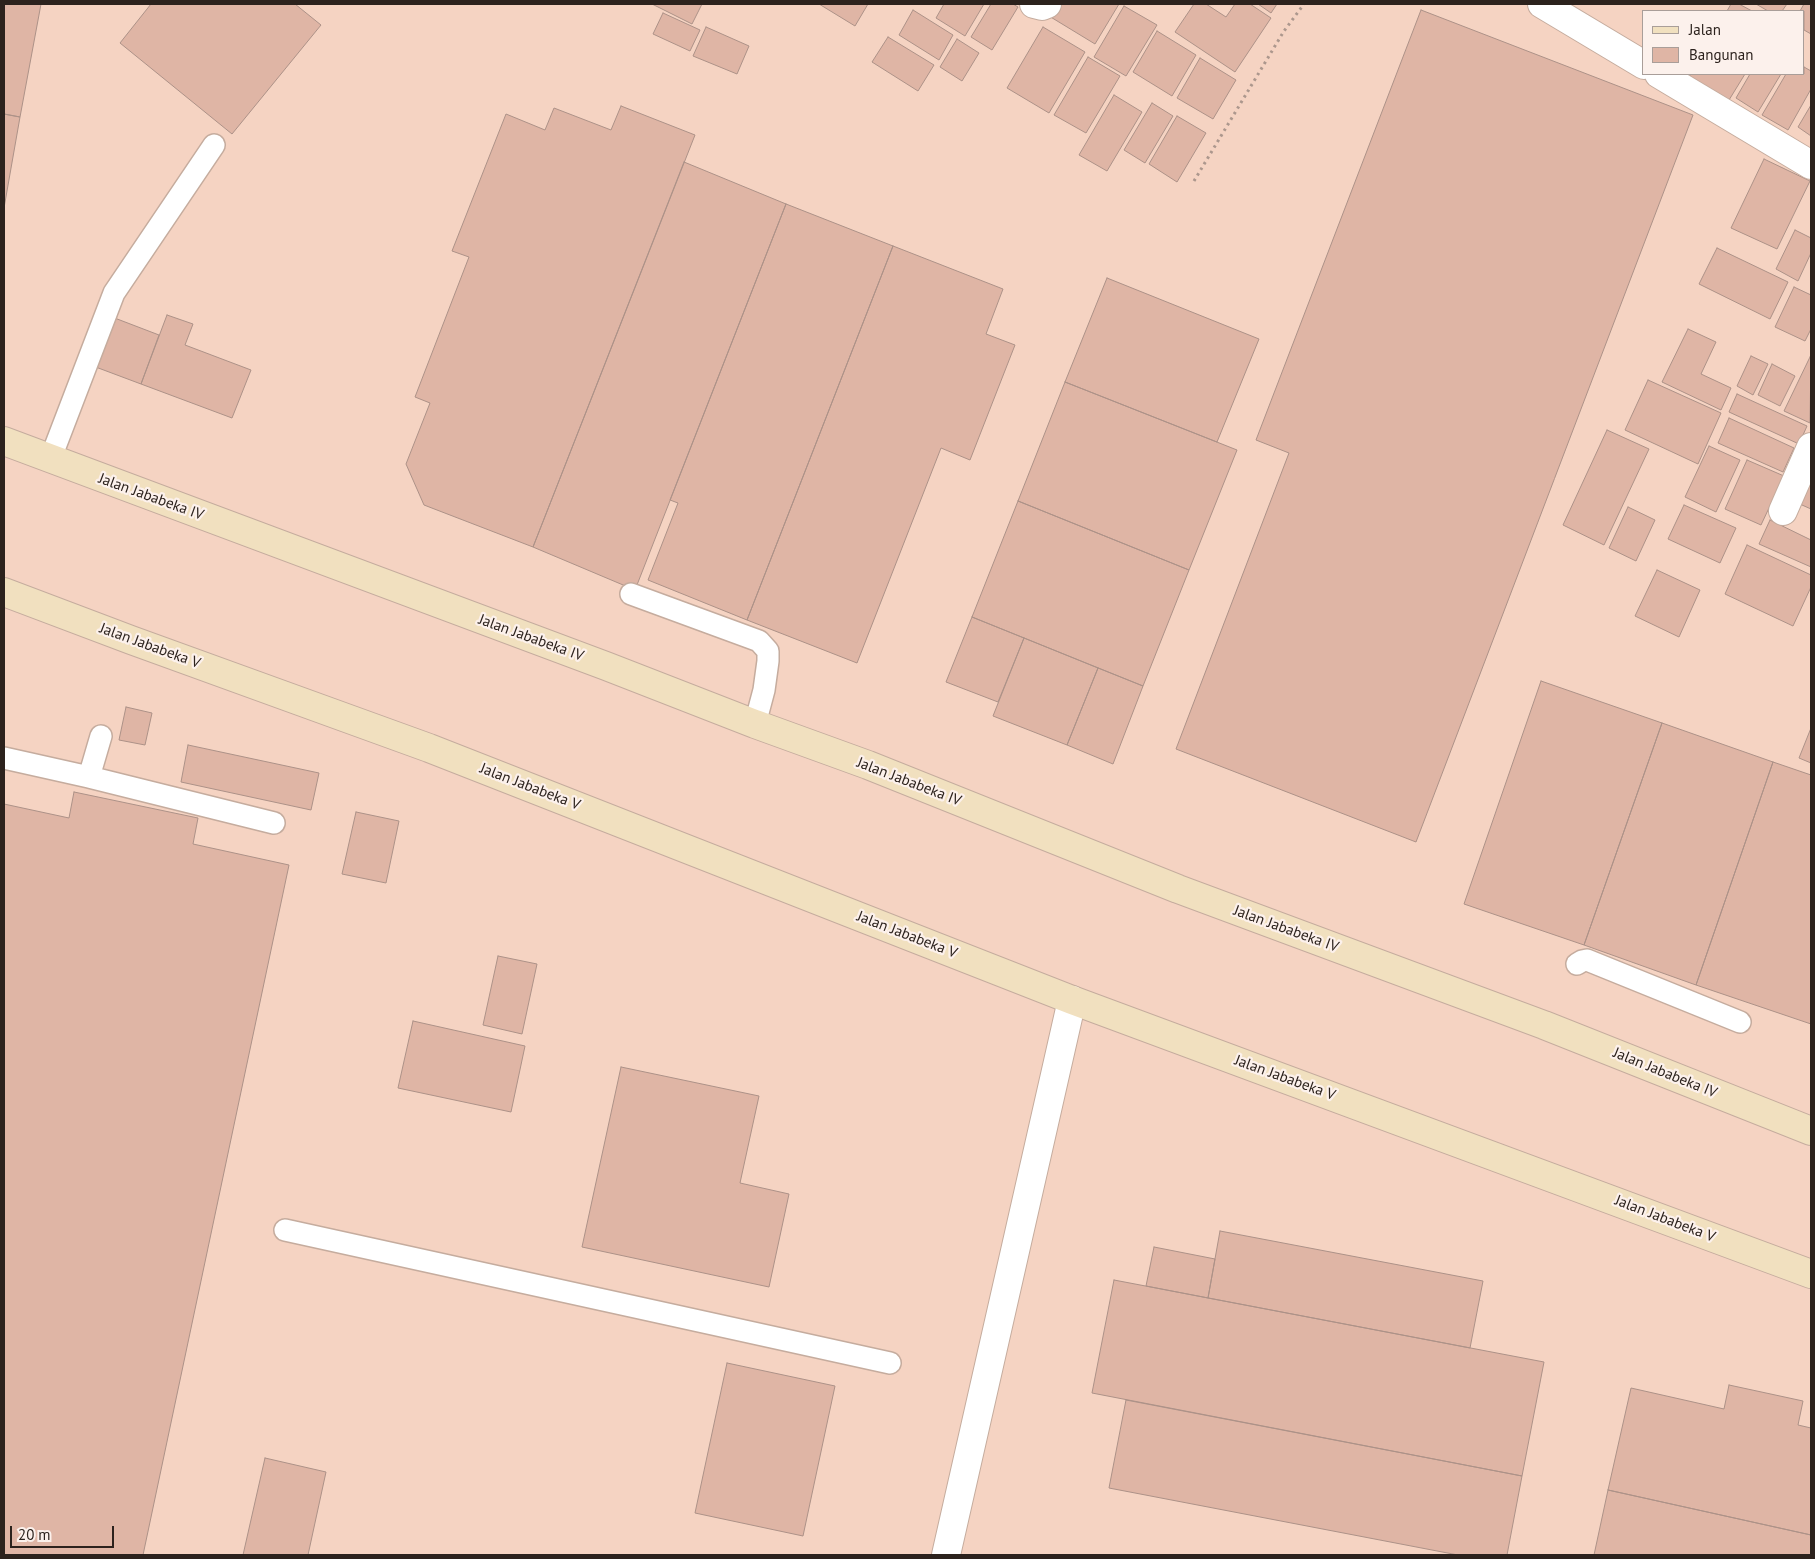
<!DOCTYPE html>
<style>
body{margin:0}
#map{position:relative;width:1815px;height:1559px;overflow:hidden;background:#fbe0d2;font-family:"PT Sans",sans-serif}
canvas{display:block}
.frame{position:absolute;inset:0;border:5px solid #2c221d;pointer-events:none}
.legend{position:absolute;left:1642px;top:10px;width:162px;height:65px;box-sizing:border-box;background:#fcf1ec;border:1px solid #a99e99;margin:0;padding:6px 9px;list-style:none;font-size:15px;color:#2c221d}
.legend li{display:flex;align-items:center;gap:10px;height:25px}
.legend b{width:25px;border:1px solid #a99e99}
.scale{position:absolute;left:10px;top:1526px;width:104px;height:22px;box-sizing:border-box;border:2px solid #2c221d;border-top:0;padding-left:6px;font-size:15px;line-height:18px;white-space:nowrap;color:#2c221d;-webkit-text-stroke:4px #fcf1ec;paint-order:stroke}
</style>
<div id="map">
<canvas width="1815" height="1559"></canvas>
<div class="frame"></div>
<ul class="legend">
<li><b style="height:6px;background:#f1e0bf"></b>Jalan</li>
<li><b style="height:14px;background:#dfb5a5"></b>Bangunan</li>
</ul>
<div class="scale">20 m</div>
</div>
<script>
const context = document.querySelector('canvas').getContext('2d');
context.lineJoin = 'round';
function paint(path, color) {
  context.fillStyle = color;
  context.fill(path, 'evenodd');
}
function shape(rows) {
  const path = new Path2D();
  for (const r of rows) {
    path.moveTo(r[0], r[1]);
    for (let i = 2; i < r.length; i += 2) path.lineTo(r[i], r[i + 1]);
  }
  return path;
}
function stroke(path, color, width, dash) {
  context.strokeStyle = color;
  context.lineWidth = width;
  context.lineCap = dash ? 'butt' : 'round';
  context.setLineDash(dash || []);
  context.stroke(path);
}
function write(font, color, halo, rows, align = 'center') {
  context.font = font + ' "PT Sans",sans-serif';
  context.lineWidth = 4.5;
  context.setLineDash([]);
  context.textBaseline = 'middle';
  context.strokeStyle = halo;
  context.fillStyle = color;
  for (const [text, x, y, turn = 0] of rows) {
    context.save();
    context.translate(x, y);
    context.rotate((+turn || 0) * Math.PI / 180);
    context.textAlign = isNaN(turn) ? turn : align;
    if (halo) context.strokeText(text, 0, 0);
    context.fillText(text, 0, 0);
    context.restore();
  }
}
paint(shape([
 [4,4,1811,4,1811,1555,4,1555],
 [1644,11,1804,11,1804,74,1644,74]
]), '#f5d3c2');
const building = shape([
 [4,4,41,4,20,117,4,114,4,4],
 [151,4,295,4,321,25,232,134,120,43,151,4],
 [652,4,702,4,692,24,652,4],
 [819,4,868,4,855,26,819,4],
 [944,4,984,4,965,36,936,18,944,4],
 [991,4,1013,4,1018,7,992,50,971,37,991,4],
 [1057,4,1119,4,1095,44,1049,16,1057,4],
 [1194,4,1206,4,1226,17,1235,4,1250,4,1271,18,1235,72,1175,32,1194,4],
 [1258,4,1277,4,1271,13,1258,4],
 [1731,4,1739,4,1752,11,1727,11,1731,4],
 [1756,4,1787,4,1782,11,1768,11,1756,4],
 [1804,4,1811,4,1811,34,1804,30,1804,11,1800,11,1804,4],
 [1124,6,1157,25,1126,76,1094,57,1124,6],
 [913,10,953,35,939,60,899,35,913,10],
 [1421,10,1693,115,1416,842,1176,749,1289,453,1256,440,1421,10],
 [663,13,700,30,690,51,653,34,663,13],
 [706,27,749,46,737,74,693,56,706,27],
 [1043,27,1085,52,1049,113,1007,88,1043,27],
 [1157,31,1196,55,1172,96,1133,72,1157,31],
 [888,37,934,65,918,91,872,62,888,37],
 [957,39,979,53,962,81,940,67,957,39],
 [1088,57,1120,76,1086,133,1054,115,1088,57],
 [1200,58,1236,80,1213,119,1177,98,1200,58],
 [1804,67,1811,71,1811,89,1788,130,1762,115,1786,74,1804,74,1804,67],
 [1691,74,1745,74,1729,100,1689,77,1691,74],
 [1750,74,1781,74,1758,112,1736,98,1750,74],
 [1114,95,1142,112,1107,171,1079,155,1114,95],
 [1152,103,1173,116,1145,163,1124,150,1152,103],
 [1811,105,1811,136,1798,127,1811,105],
 [621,106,695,135,533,547,424,505,406,464,430,403,415,397,469,257,452,251,506,114,545,130,554,108,611,130,621,106],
 [4,114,20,117,4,208,4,114],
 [1177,116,1206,133,1177,182,1149,164,1177,116],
 [1764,159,1810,181,1777,249,1731,228,1764,159],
 [684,162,786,204,635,590,533,547,684,162],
 [786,204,893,246,747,620,648,580,678,503,670,500,786,204],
 [1795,230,1811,238,1811,253,1798,281,1776,269,1795,230],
 [893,246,1003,289,986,334,1015,345,970,460,941,448,857,663,747,620,893,246],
 [1717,248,1788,282,1770,319,1699,284,1717,248],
 [1107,278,1259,339,1217,442,1065,382,1107,278],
 [1794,287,1811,295,1811,329,1805,341,1775,327,1794,287],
 [167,315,193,324,185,345,251,370,232,418,141,384,167,315],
 [112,317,159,335,141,384,93,366,112,317],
 [1688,329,1716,342,1701,374,1731,388,1721,410,1662,382,1688,329],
 [1751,356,1768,364,1753,395,1737,386,1751,356],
 [1810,357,1811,358,1810,423,1784,411,1810,357],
 [1772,364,1795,376,1780,406,1758,395,1772,364],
 [1648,380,1721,413,1698,464,1625,430,1648,380],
 [1065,382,1237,450,1189,570,1018,501,1065,382],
 [1737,394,1807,426,1799,444,1729,412,1737,394],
 [1729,418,1794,448,1783,472,1718,443,1729,418],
 [1607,430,1649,449,1604,545,1563,525,1607,430],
 [1709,446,1740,460,1716,512,1685,497,1709,446],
 [1747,460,1784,476,1761,525,1725,509,1747,460],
 [1811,462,1811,509,1793,501,1811,462],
 [1018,501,1189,570,1143,686,972,617,1018,501],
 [1684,505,1736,528,1720,563,1668,539,1684,505],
 [1628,507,1655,520,1636,561,1609,548,1628,507],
 [1770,520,1811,540,1811,567,1759,544,1770,520],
 [1747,545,1811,575,1811,587,1793,626,1725,594,1747,545],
 [1657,570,1700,590,1679,637,1635,616,1657,570],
 [972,617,1024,638,998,702,946,682,972,617],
 [1024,638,1098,668,1067,745,993,716,1024,638],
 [1098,668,1143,686,1113,764,1067,745,1098,668],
 [1541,681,1662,723,1584,945,1464,904,1541,681],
 [126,707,152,713,145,745,119,740,126,707],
 [1662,723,1773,762,1696,985,1584,945,1662,723],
 [1811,728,1811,763,1799,758,1811,728],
 [188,745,319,773,311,810,181,782,188,745],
 [1773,762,1811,775,1811,1024,1696,985,1773,762],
 [74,792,198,818,193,844,289,865,143,1555,4,1555,4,804,69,818,74,792],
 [356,812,399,821,386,883,342,874,356,812],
 [498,956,537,964,522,1034,483,1025,498,956],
 [413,1021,525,1046,511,1112,398,1088,413,1021],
 [621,1067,759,1096,740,1183,789,1194,769,1287,582,1247,621,1067],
 [1220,1231,1483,1281,1470,1348,1208,1298,1220,1231],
 [1154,1247,1215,1259,1208,1298,1146,1286,1154,1247],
 [1114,1280,1544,1362,1522,1476,1092,1393,1114,1280],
 [727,1363,835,1386,803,1536,695,1513,727,1363],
 [1729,1385,1803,1401,1798,1425,1811,1428,1811,1535,1608,1490,1631,1388,1724,1409,1729,1385],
 [1126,1400,1522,1476,1507,1555,1458,1555,1109,1488,1126,1400],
 [265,1458,326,1472,308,1555,243,1555,265,1458],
 [1608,1490,1811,1535,1811,1555,1594,1555,1608,1490]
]);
paint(building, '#dfb5a5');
stroke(building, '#ad9288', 1);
const lane = shape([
 [50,460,114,293,214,145],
 [631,594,759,641,768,651,768,661,764,690,755,724],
 [4,758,89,777,274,823],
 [89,777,101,736],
 [1577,964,1582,961,1587,960,1740,1022],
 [285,1230,890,1363]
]);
const street = shape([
 [1034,4,1042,6,1047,4],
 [1542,4,1644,65],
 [1659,74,1811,165],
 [1783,511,1811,447],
 [946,1555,1072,1000]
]);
const secondary = shape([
 [4,441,606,666,755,724,868,765,1178,889,1544,1025,1811,1131],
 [4,592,131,640,429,748,1072,1000,1811,1274]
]);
stroke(lane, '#c5ac9e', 24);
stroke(street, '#c5ac9e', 30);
stroke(secondary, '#c5ac9e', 30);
stroke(shape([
 [1194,181,1284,31,1304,4]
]), '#ac978d', 3, [2.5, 4]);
stroke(lane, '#fff', 21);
stroke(street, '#fff', 28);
stroke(secondary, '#f1e0bf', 28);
write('15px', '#2c221d', '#fcf1ec', [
 ["Jalan Jababeka IV",151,497,20],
 ["Jalan Jababeka IV",531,638,20],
 ["Jalan Jababeka V",150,646,20],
 ["Jalan Jababeka IV",909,782,21],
 ["Jalan Jababeka V",530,787,21],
 ["Jalan Jababeka IV",1286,929,20],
 ["Jalan Jababeka V",907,935,21],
 ["Jalan Jababeka IV",1665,1073,22],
 ["Jalan Jababeka V",1285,1078,20],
 ["Jalan Jababeka V",1665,1219,21]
]);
</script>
